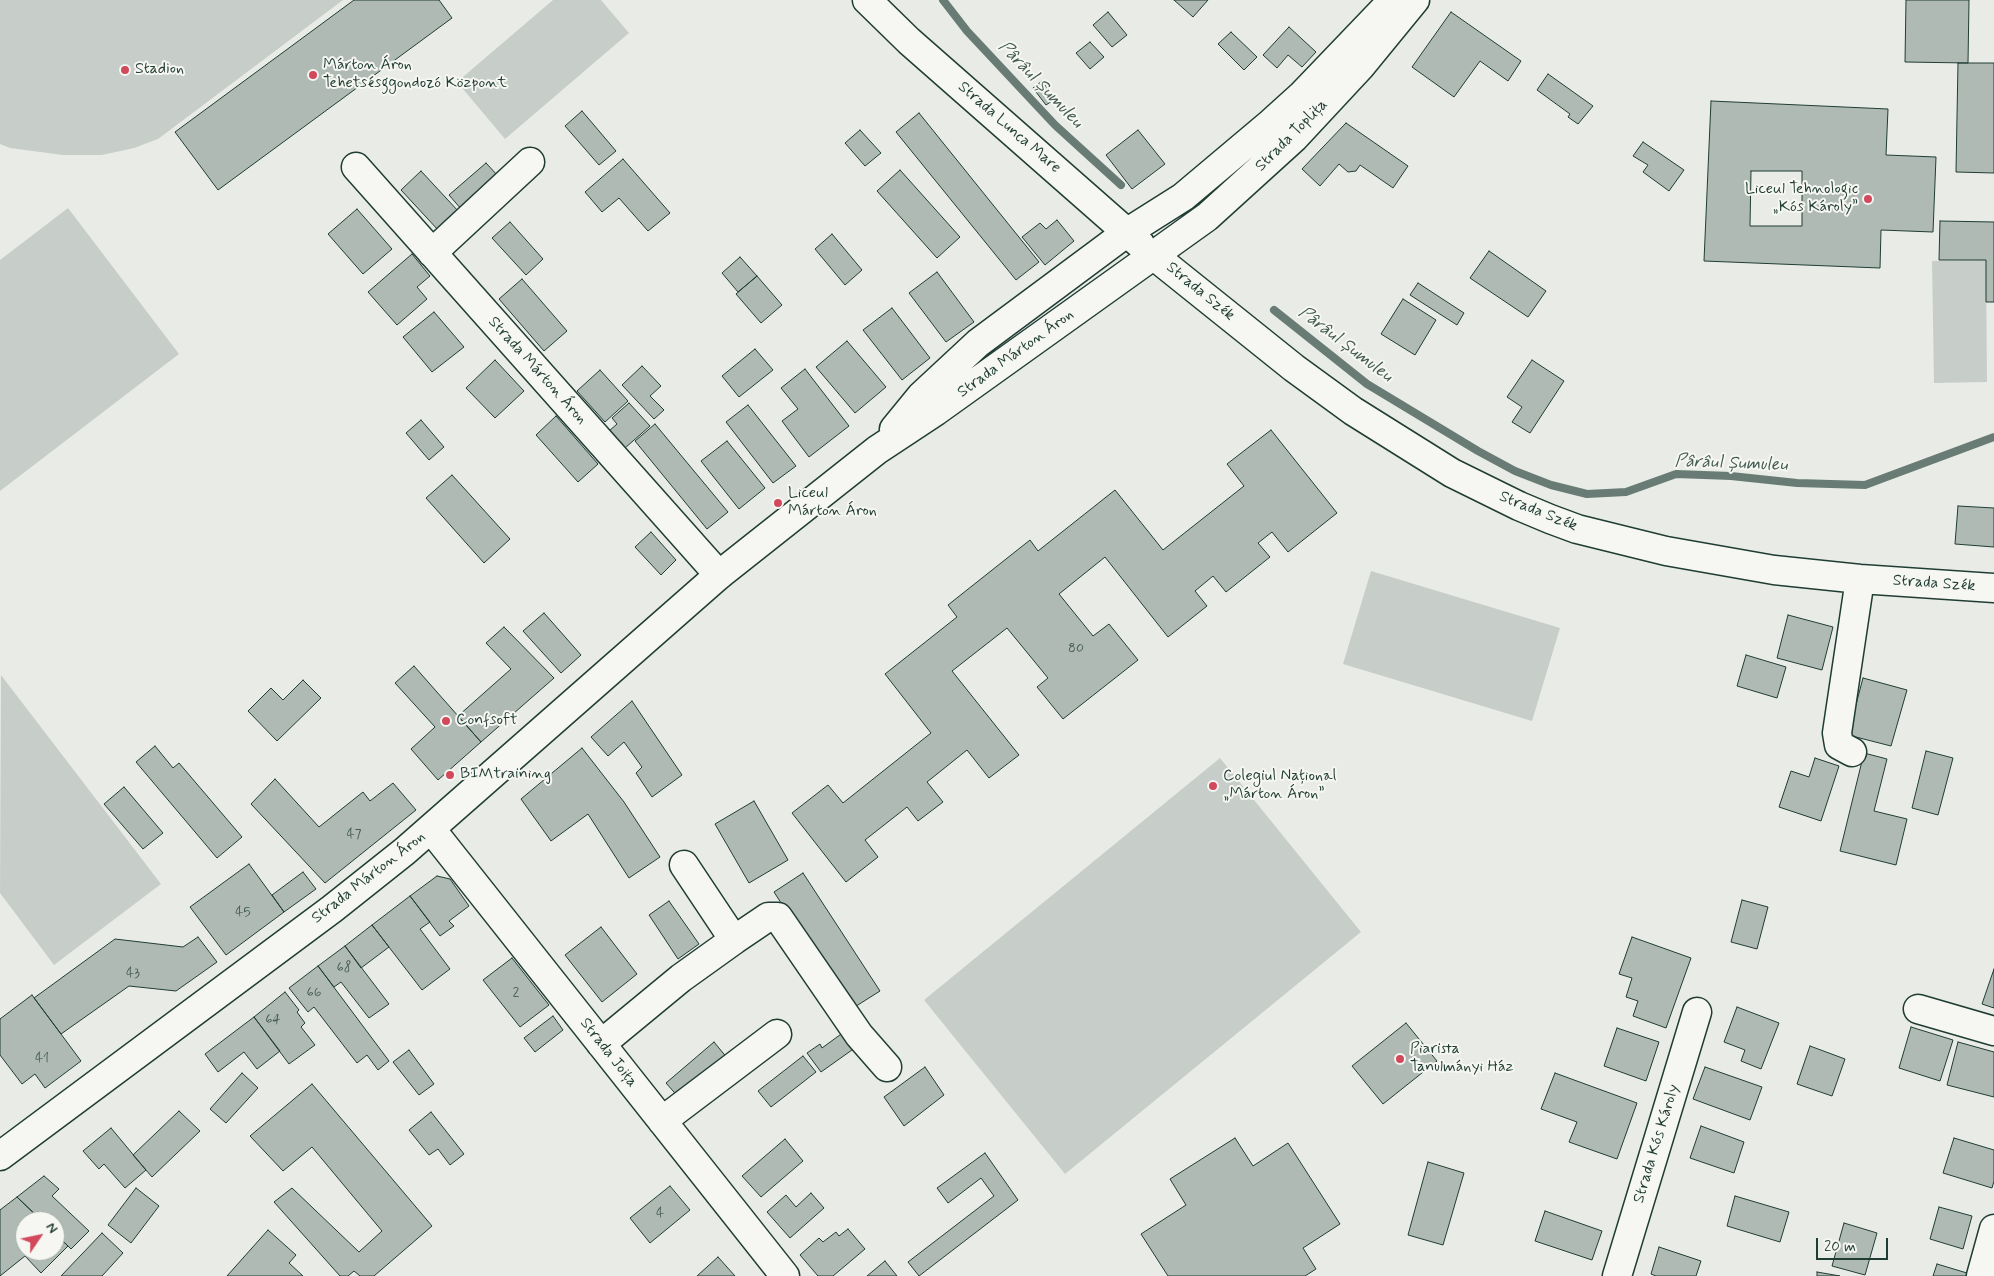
<!DOCTYPE html>
<meta charset="utf-8">
<style>
body{margin:0}
#map{position:relative;width:1994px;height:1276px;overflow:hidden;background:#e9ebe7;font-family:Mynerve,sans-serif}
canvas{display:block}
.north{position:absolute;left:15px;top:1211px;width:50px;height:50px;box-sizing:border-box;background:#f6f6f2;border:1px solid #a0aca6;border-radius:50%;rotate:56deg;font-size:14px;font-weight:700;line-height:20px;text-align:center;color:#1f3d34}
.north::after{content:'';display:block;margin:auto;width:18px;height:22px;background:#d1495b;clip-path:polygon(50% 0,100% 100%,50% 72%,0 100%)}
.scale{position:absolute;left:1816px;top:1238px;width:72px;height:22px;box-sizing:border-box;border:2px solid #1f3d34;border-top:0;padding-left:6px;font-size:15px;line-height:18px;white-space:nowrap;color:#1f3d34;-webkit-text-stroke:4px #f6f6f2;paint-order:stroke}
</style>
<div id="map">
<canvas width="1994" height="1276"></canvas>
<div class="north">N</div>
<div class="scale">20 m</div>
</div>
<script>
const context = document.querySelector('canvas').getContext('2d');
context.lineJoin = 'round';
function paint(path, color) {
  context.fillStyle = color;
  context.fill(path, 'evenodd');
}
function shape(rows) {
  const path = new Path2D();
  for (const r of rows) {
    path.moveTo(r[0], r[1]);
    for (let i = 2; i < r.length; i += 2) path.lineTo(r[i], r[i + 1]);
  }
  return path;
}
function stroke(path, color, width, dash) {
  context.strokeStyle = color;
  context.lineWidth = width;
  context.lineCap = dash ? 'butt' : 'round';
  context.setLineDash(dash || []);
  context.stroke(path);
}
function write(font, color, halo, rows, align = 'center') {
  context.font = font + ' Mynerve,sans-serif';
  context.lineWidth = 4;
  context.setLineDash([]);
  context.textBaseline = 'middle';
  context.strokeStyle = halo;
  context.fillStyle = color;
  for (const [text, x, y, turn = 0] of rows) {
    context.save();
    context.translate(x, y);
    context.rotate((+turn || 0) * Math.PI / 180);
    context.textAlign = isNaN(turn) ? turn : align;
    if (halo) context.strokeText(text, 0, 0);
    context.fillText(text, 0, 0);
    context.restore();
  }
}
paint(shape([
 [0,0,343,0,158,139,134,148,102,155,63,155,10,148,0,144],
 [553,0,601,0,629,33,505,139,457,82],
 [68,208,179,354,0,491,0,260],
 [1986,260,1987,382,1934,383,1932,261],
 [1371,571,1560,628,1532,721,1343,664],
 [1,675,161,884,54,965,0,893],
 [1220,758,1361,932,1065,1174,924,1000]
]), '#c7cec9');
stroke(shape([
 [943,0,967,31,1055,125,1121,185],
 [1274,310,1367,384,1478,451,1515,471,1551,485,1587,494,1626,492,1676,474,1731,476,1797,483,1865,485,1994,437]
]), '#687c75', 8);
const building = shape([
 [354,0,439,0,452,18,218,190,175,132,354,0],
 [1174,0,1208,0,1193,17,1174,0],
 [1906,0,1969,0,1968,63,1905,62,1906,0],
 [1108,12,1127,35,1112,47,1093,25,1108,12],
 [1451,12,1521,61,1508,81,1480,61,1454,97,1412,67,1451,12],
 [1289,27,1316,52,1302,67,1288,55,1277,68,1263,55,1289,27],
 [1231,32,1257,57,1244,70,1218,44,1231,32],
 [1090,42,1104,57,1090,69,1076,53,1090,42],
 [1958,63,1994,63,1994,173,1956,172,1958,63],
 [1548,74,1593,106,1578,124,1568,117,1570,114,1537,90,1548,74],
 [1042,81,1055,99,1046,105,1033,88,1042,81],
 [1711,101,1888,109,1886,155,1936,157,1933,232,1881,230,1880,268,1704,261,1711,101],
 [1751,171,1802,171,1802,226,1750,226,1751,171],
 [582,111,616,151,599,165,565,126,582,111],
 [919,113,1039,262,1016,280,896,132,919,113],
 [1346,123,1408,166,1393,188,1360,165,1356,171,1348,172,1339,164,1320,186,1302,169,1346,123],
 [860,130,881,153,865,166,845,143,860,130],
 [1138,130,1165,164,1132,189,1106,155,1138,130],
 [1643,142,1684,170,1669,191,1643,172,1648,165,1633,156,1643,142],
 [623,159,670,213,648,231,619,198,602,212,585,192,623,159],
 [486,163,499,177,462,210,449,195,486,163],
 [900,170,960,237,937,258,877,191,900,170],
 [421,171,459,212,439,231,401,190,421,171],
 [357,209,392,249,363,274,328,234,357,209],
 [1057,220,1074,241,1045,265,1022,237,1040,223,1046,229,1057,220],
 [1940,221,1994,222,1994,302,1986,302,1986,260,1939,260,1940,221],
 [510,222,543,259,526,275,492,238,510,222],
 [832,234,862,270,845,285,815,249,832,234],
 [1489,251,1546,291,1528,317,1470,278,1489,251],
 [412,254,430,276,417,287,427,299,397,325,368,292,412,254],
 [740,257,757,276,738,292,722,273,740,257],
 [937,272,974,322,946,342,909,293,937,272],
 [757,276,782,305,761,323,736,294,757,276],
 [522,279,567,331,544,351,499,299,522,279],
 [1418,283,1464,313,1457,325,1410,295,1418,283],
 [1403,299,1436,320,1415,355,1381,334,1403,299],
 [892,308,930,358,902,380,863,330,892,308],
 [434,312,464,347,432,372,403,337,434,312],
 [847,341,886,387,855,413,816,367,847,341],
 [755,349,773,370,739,397,722,376,755,349],
 [495,360,524,391,495,418,466,388,495,360],
 [1532,360,1564,381,1530,433,1512,422,1522,407,1507,397,1532,360],
 [642,366,661,386,650,396,664,410,654,419,622,385,642,366],
 [805,369,849,426,809,457,782,421,798,409,781,388,805,369],
 [600,370,628,401,605,422,577,391,600,370],
 [629,403,650,426,625,448,609,431,617,424,612,418,629,403],
 [748,405,796,466,773,483,726,422,748,405],
 [556,416,598,464,578,482,536,435,556,416],
 [421,420,444,447,429,460,406,433,421,420],
 [655,424,728,512,707,529,635,441,655,424],
 [1271,430,1337,513,1288,552,1272,532,1258,543,1270,557,1226,592,1213,576,1195,591,1207,606,1168,637,1105,557,1059,594,1093,636,1109,624,1138,660,1063,719,1037,687,1048,678,1007,628,952,671,1019,755,989,778,967,750,927,782,943,802,918,821,907,807,865,840,878,857,846,882,792,813,828,785,843,803,931,733,885,674,957,617,948,605,1030,540,1038,551,1115,490,1163,550,1244,486,1227,464,1271,430],
 [727,441,765,488,739,509,701,461,727,441],
 [452,475,510,539,484,563,426,498,452,475],
 [1958,506,1994,508,1994,547,1955,544,1958,506],
 [651,532,676,560,661,575,635,547,651,532],
 [544,613,581,655,561,673,523,631,544,613],
 [1788,615,1833,627,1822,670,1777,658,1788,615],
 [504,627,554,678,481,742,458,716,511,669,486,643,504,627],
 [1746,655,1786,667,1777,698,1737,686,1746,655],
 [414,666,481,742,438,780,411,749,435,727,395,683,414,666],
 [1863,678,1907,690,1891,746,1848,735,1863,678],
 [303,680,321,698,277,741,248,711,271,688,283,700,303,680],
 [632,701,682,775,652,797,636,773,642,767,624,742,608,756,591,737,632,701],
 [155,746,173,768,179,763,242,837,217,858,136,762,155,746],
 [582,748,624,802,660,857,629,878,588,814,551,841,521,799,582,748],
 [1926,751,1953,758,1938,815,1912,808,1926,751],
 [1864,753,1887,759,1874,811,1907,819,1896,865,1840,851,1864,753],
 [1815,758,1839,766,1821,821,1779,807,1791,771,1809,777,1815,758],
 [275,779,319,827,363,792,370,801,393,783,416,810,325,883,251,804,275,779],
 [124,787,163,833,143,849,104,804,124,787],
 [754,801,788,860,749,883,715,824,754,801],
 [249,864,284,912,226,955,190,907,249,864],
 [303,872,316,889,284,912,272,895,303,872],
 [803,873,880,991,850,1010,774,892,803,873],
 [437,876,450,879,469,906,449,921,454,926,440,936,410,896,437,876],
 [410,896,430,922,420,929,450,969,422,990,372,925,410,896],
 [1742,900,1768,907,1757,949,1731,942,1742,900],
 [669,901,699,944,678,959,649,915,669,901],
 [372,925,389,947,361,968,345,946,372,925],
 [601,927,637,974,602,1002,565,955,601,927],
 [198,937,217,962,176,991,129,986,61,1034,34,998,115,939,183,947,198,937],
 [1632,937,1691,958,1666,1028,1633,1016,1638,1001,1626,997,1632,978,1619,974,1632,937],
 [345,946,389,1004,369,1018,341,982,334,987,318,966,345,946],
 [512,958,549,1005,520,1027,483,980,512,958],
 [318,966,389,1061,378,1070,367,1055,357,1063,314,1007,308,1012,289,988,318,966],
 [1994,969,1994,1008,1982,1004,1994,969],
 [285,992,299,1010,297,1012,305,1023,301,1027,315,1045,289,1064,254,1017,285,992],
 [32,995,81,1061,45,1088,35,1074,22,1084,0,1055,0,1019,32,995],
 [1737,1007,1779,1023,1761,1069,1741,1061,1745,1050,1724,1042,1737,1007],
 [553,1016,563,1030,535,1052,524,1038,553,1016],
 [254,1017,280,1051,257,1069,244,1052,218,1072,205,1054,254,1017],
 [1406,1023,1437,1061,1383,1104,1352,1066,1406,1023],
 [1911,1027,1953,1040,1940,1081,1899,1068,1911,1027],
 [1617,1028,1659,1042,1646,1081,1604,1066,1617,1028],
 [848,1029,859,1045,821,1072,807,1053,820,1044,822,1048,848,1029],
 [714,1042,728,1059,681,1100,666,1083,714,1042],
 [1958,1042,1994,1052,1994,1097,1947,1085,1958,1042],
 [1810,1046,1845,1059,1832,1096,1797,1084,1810,1046],
 [409,1050,434,1084,419,1095,393,1062,409,1050],
 [803,1056,816,1072,771,1107,758,1091,803,1056],
 [925,1067,944,1095,904,1126,884,1097,925,1067],
 [1705,1067,1762,1087,1750,1120,1693,1099,1705,1067],
 [242,1073,258,1088,226,1123,210,1109,242,1073],
 [1555,1073,1637,1103,1617,1159,1569,1142,1577,1122,1541,1109,1555,1073],
 [312,1084,432,1226,374,1276,360,1276,354,1271,348,1276,340,1276,274,1202,292,1188,359,1252,382,1231,312,1147,283,1171,250,1136,312,1084],
 [179,1111,200,1131,152,1177,133,1155,179,1111],
 [431,1112,464,1154,450,1165,438,1149,429,1155,409,1130,431,1112],
 [1701,1126,1744,1142,1734,1173,1690,1158,1701,1126],
 [111,1128,146,1170,125,1188,104,1164,99,1169,83,1151,111,1128],
 [1235,1138,1253,1166,1288,1143,1340,1224,1303,1248,1316,1269,1305,1276,1168,1276,1141,1234,1186,1205,1170,1179,1235,1138],
 [1954,1138,1994,1150,1994,1181,1992,1188,1943,1173,1954,1138],
 [785,1139,803,1161,761,1197,742,1176,785,1139],
 [985,1153,1018,1200,919,1276,908,1262,994,1196,981,1178,948,1203,937,1188,985,1153],
 [1428,1162,1464,1173,1443,1245,1408,1235,1428,1162],
 [44,1176,59,1189,52,1196,89,1231,71,1249,55,1233,55,1221,42,1221,17,1197,44,1176],
 [670,1186,690,1210,650,1243,630,1218,670,1186],
 [136,1188,159,1206,131,1243,108,1225,136,1188],
 [811,1193,824,1208,790,1238,767,1212,786,1195,796,1207,811,1193],
 [1735,1196,1789,1212,1780,1242,1727,1226,1735,1196],
 [17,1197,42,1221,25,1221,25,1251,55,1251,55,1234,68,1246,41,1273,25,1256,0,1276,0,1210,17,1197],
 [1939,1207,1972,1216,1963,1249,1930,1239,1939,1207],
 [1545,1211,1602,1231,1592,1260,1535,1241,1545,1211],
 [1844,1223,1877,1233,1865,1275,1832,1266,1844,1223],
 [848,1229,865,1249,833,1276,818,1276,800,1255,819,1238,823,1242,836,1232,839,1236,848,1229],
 [268,1230,296,1255,289,1263,303,1276,227,1276,268,1230],
 [102,1233,123,1253,102,1276,61,1276,102,1233],
 [1659,1247,1701,1261,1696,1276,1656,1276,1651,1274,1659,1247],
 [718,1257,735,1276,697,1276,718,1257],
 [885,1261,897,1276,867,1276,885,1261],
 [1937,1264,1967,1273,1966,1276,1933,1276,1937,1264],
 [1817,1272,1840,1276,1817,1276,1817,1272]
]);
paint(building, '#b0bab5');
stroke(building, '#1f3d34', 1);
const minor = shape([
 [356,167,719,575],
 [432,253,530,162],
 [1153,255,1294,368,1353,411,1452,473,1519,506,1550,519,1577,529,1666,551,1774,570,1860,579,1994,588],
 [1852,752,1839,745,1837,733,1860,579],
 [431,829,785,1276],
 [684,865,734,940,768,917,778,917,859,1035,887,1067],
 [1918,1009,1994,1031],
 [601,1044,681,978,734,940],
 [662,1121,777,1034],
 [1617,1276,1697,1012],
 [1981,1276,1994,1229]
]);
const major = shape([
 [867,0,909,41,1140,244],
 [894,429,921,396,978,343,1126,233,1183,197,1271,123,1302,95,1393,0],
 [0,1156,332,909,405,851,719,575,877,450,936,411,1207,217,1294,138,1361,66,1415,0]
]);
stroke(minor, '#1f3d34', 31);
stroke(major, '#1f3d34', 31);
stroke(minor, '#f6f6f2', 28);
stroke(major, '#f6f6f2', 28);
for (const [x, y, r, color] of [
 [125,70,5,"#d1495b"],
 [313,75,5,"#d1495b"],
 [1868,199,5,"#d1495b"],
 [778,503,5,"#d1495b"],
 [446,721,5,"#d1495b"],
 [450,775,5,"#d1495b"],
 [1213,786,5,"#d1495b"],
 [1400,1059,5,"#d1495b"]
]) {
  const dot = new Path2D();
  dot.arc(x, y, r, 0, 2 * Math.PI);
  context.fillStyle = color;
  context.fill(dot);
  stroke(dot, '#f6f6f2', 2);
}
write('14px', '#435c54', null, [
 ["80",1076,649],
 ["47",354,835],
 ["45",243,913],
 ["68",344,968],
 ["43",133,974],
 ["66",314,993],
 ["2",516,993],
 ["64",273,1020],
 ["41",42,1059],
 ["4",660,1214]
]);
write('16px', '#1f3d34', '#f6f6f2', [
 ["Márton Áron",323,66],
 ["Tehetsésggondozó Központ",323,84],
 ["Stadion",135,70],
 ["Liceul Tehnologic",1858,190,"right"],
 ["„Kós Károly”",1858,208,"right"],
 ["Liceul",788,494],
 ["Márton Áron",788,512],
 ["Confsoft",456,721],
 ["BIMtraining",460,775],
 ["Colegiul Național",1223,777],
 ["„Márton Áron”",1223,795],
 ["Piarista",1410,1050],
 ["Tanulmányi Ház",1410,1068]
], 'left');
write('16px', '#1f3d34', '#f6f6f2', [
 ["Strada Lunca Mare",1009,128,41],
 ["Strada Toplița",1292,136,-45],
 ["Strada Szék",1200,292,39],
 ["Strada Márton Áron",1016,354,-36],
 ["Strada Márton Áron",537,371,48],
 ["Strada Szék",1538,512,22],
 ["Strada Szék",1934,584,4],
 ["Strada Márton Áron",369,878,-38],
 ["Strada Joița",608,1053,52],
 ["Strada Kós Károly",1657,1144,-73]
]);
write('italic 18px', '#445c54', '#f6f6f2', [
 ["Pârâul Șumuleu",1040,85,46],
 ["Pârâul Șumuleu",1345,345,37],
 ["Pârâul Șumuleu",1731,464,2]
]);
</script>
